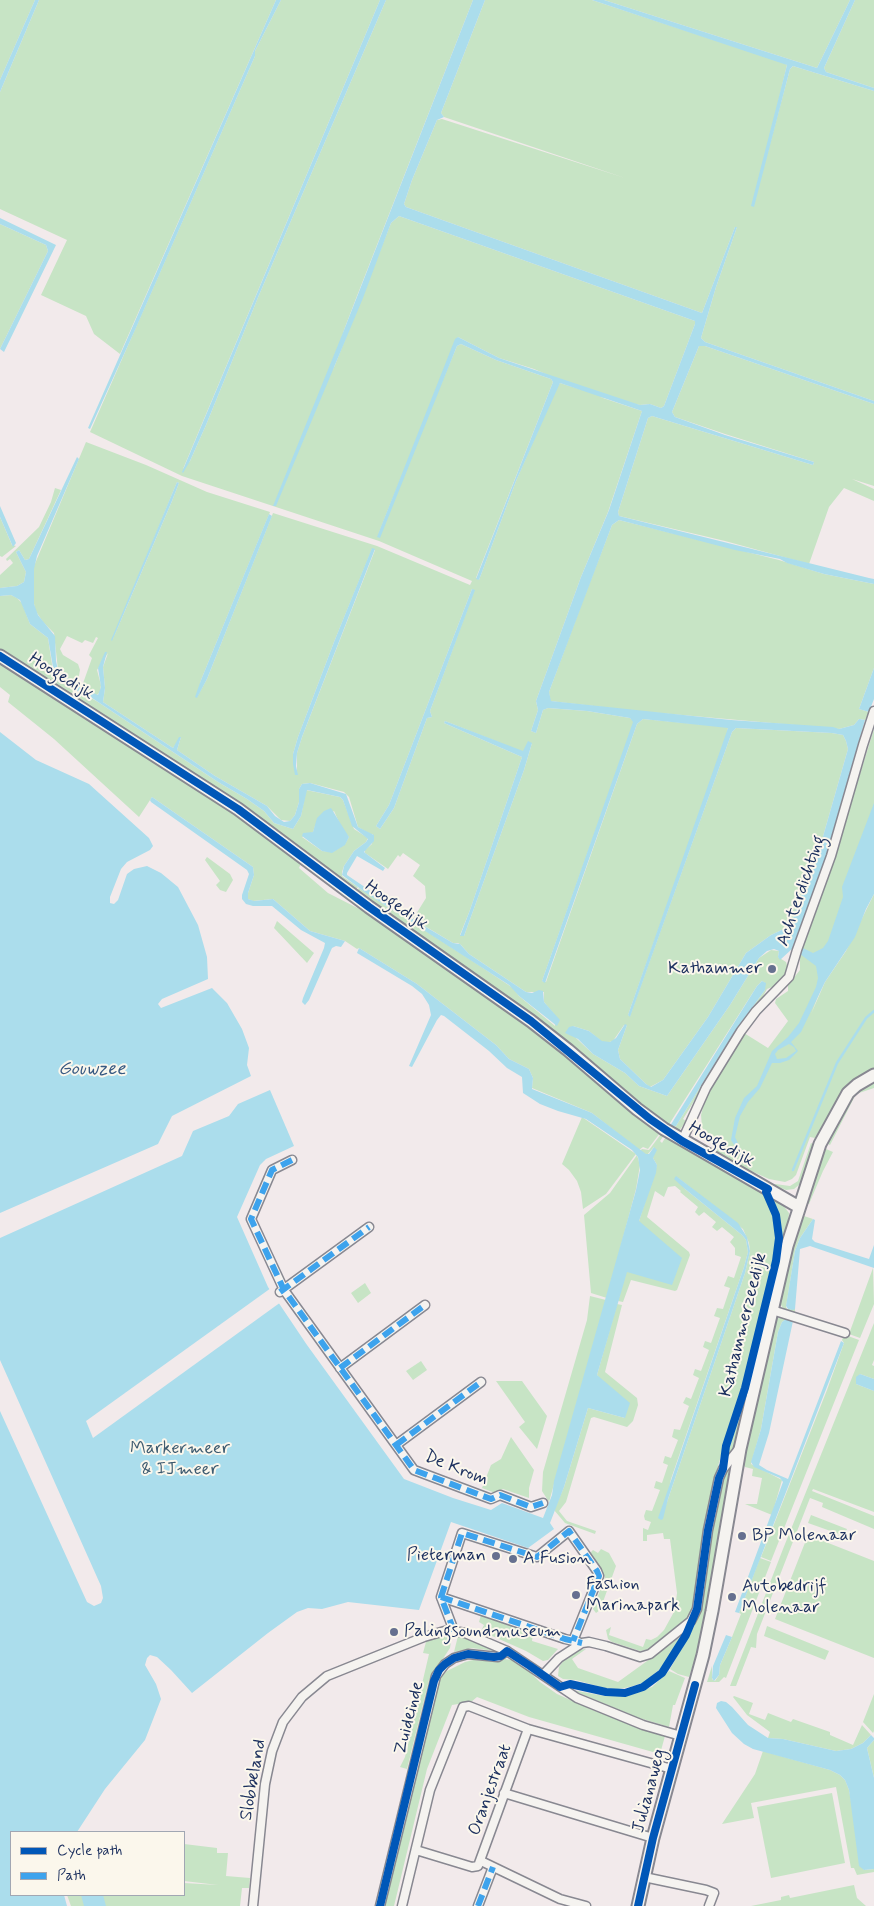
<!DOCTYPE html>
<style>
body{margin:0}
#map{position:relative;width:874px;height:1906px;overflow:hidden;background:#f2eaeb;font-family:Mynerve,sans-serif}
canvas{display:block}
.legend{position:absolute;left:10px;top:1831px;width:175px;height:65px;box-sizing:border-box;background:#fbf7ec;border:1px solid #a1a7b3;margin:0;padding:6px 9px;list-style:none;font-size:15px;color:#1b2f5e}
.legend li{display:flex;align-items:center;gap:10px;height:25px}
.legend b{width:25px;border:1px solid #a1a7b3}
</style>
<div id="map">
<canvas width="874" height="1906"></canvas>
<ul class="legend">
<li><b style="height:6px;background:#0057b8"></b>Cycle path</li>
<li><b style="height:6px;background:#3da3ed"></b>Path</li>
</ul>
</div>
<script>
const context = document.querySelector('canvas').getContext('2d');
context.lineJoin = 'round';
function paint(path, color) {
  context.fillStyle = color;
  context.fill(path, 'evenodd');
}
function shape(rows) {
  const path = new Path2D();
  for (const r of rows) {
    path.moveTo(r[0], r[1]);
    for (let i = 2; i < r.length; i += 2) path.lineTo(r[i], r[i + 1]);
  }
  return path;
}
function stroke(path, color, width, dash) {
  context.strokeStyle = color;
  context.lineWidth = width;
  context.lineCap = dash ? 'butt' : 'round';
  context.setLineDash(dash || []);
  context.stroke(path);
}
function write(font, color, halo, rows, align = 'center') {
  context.font = font + ' Mynerve,sans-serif';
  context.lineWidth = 4;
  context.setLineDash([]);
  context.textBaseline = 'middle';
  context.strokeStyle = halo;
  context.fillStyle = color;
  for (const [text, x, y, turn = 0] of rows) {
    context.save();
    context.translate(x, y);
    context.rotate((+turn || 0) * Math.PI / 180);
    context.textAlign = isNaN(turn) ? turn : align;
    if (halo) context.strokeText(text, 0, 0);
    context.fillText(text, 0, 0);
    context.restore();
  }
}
paint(shape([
 [0,0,35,0,0,80],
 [39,0,276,0,120,354,94,334,86,316,41,295,67,240,0,209,0,92],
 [281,0,380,0,183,469,190,461,206,425,259,295,386,0,473,0,357,296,344,330,333,370,391,223,399,216,695,321,695,324,664,406,661,408,650,404,640,405,600,397,642,411,608,512,581,577,536,701,538,710,531,731,536,733,543,710,548,708,587,711,630,718,634,722,542,981,546,982,637,724,643,719,728,727,727,736,628,1015,630,1016,732,732,736,728,832,733,843,735,846,741,848,749,822,840,793,918,786,928,771,935,746,953,708,1017,663,1080,650,1087,646,1084,620,1059,618,1050,627,1025,624,1025,613,1041,606,1043,601,1041,589,1031,573,1026,576,1038,593,1054,625,1073,639,1086,667,1096,730,1005,759,958,771,950,779,951,778,957,786,962,788,968,784,979,775,986,767,989,761,1000,744,1021,683,1119,686,1121,679,1131,671,1128,676,1126,735,1031,765,990,765,983,762,981,757,986,668,1126,635,1102,527,1012,389,916,392,909,471,960,513,988,519,996,555,1026,554,1014,544,1002,544,992,526,992,469,954,461,945,458,943,453,943,413,919,426,898,425,886,413,876,420,865,403,853,400,857,398,855,388,869,365,853,365,850,372,844,373,834,370,834,358,827,349,797,344,792,310,783,302,784,299,789,299,802,295,815,290,821,281,820,267,806,215,776,177,750,181,737,173,748,103,702,105,688,103,667,108,653,97,670,101,685,100,692,97,695,81,689,92,658,89,655,98,638,96,637,93,643,85,640,82,643,67,636,60,649,63,655,78,664,80,670,77,686,70,681,58,670,54,633,43,622,35,610,33,597,34,566,86,442,146,465,207,492,270,512,201,680,197,697,207,679,273,513,377,546,470,585,472,581,379,541,182,476,90,432,255,56,255,51],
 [458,337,499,358,534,369,582,390,560,383,556,389,516,481,479,580,476,578,553,382,551,379,496,360,461,344,457,346,377,537],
 [177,482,179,483,172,501,112,641],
 [372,549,375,550,302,737,297,753,297,775,293,754,298,737,334,642],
 [472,589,474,591,430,711,432,717,427,718,394,808,380,829,376,826,389,805],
 [445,721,523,752,532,743,524,770,464,936,460,935,470,910,522,757,444,723],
 [485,0,592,0,784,63,787,65,753,207,790,69,793,66,874,91,874,401,705,342,701,338,716,287,737,227,735,227,702,313,406,207,404,204,412,180,437,120,442,119,625,178,444,117,441,113],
 [604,0,850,0,817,68],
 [855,0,874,0,874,88,826,72,824,68],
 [0,224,46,245,48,251,0,349],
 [699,346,705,346,874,404,874,486,852,479,874,489,874,501,844,488,829,507,809,564,725,541,619,516,618,512,648,418,652,416,813,465,814,462,725,434,675,417,672,412],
 [55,488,61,490,29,559,25,560,19,550,16,552,26,572,24,582,17,586,0,588,0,575,13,563,10,559,7,561,6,559,39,527,51,502],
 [0,517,12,545,16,546,2,557,0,556],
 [619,520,779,560,824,574,874,584,874,668,859,709,869,712,865,720,859,719,854,725,839,729,637,711,550,701,549,692,583,600,612,525],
 [11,595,17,598,22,603,30,624,48,638,53,671,62,680,75,689,72,693,70,695,0,651,0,596],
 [0,660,224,804,302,861,299,868,328,893,379,919,520,1017,660,1133,648,1149,643,1147,639,1150,592,1113,532,1088,533,1078,529,1069,509,1059,496,1045,417,984,359,948,357,949,345,941,310,931,273,899,253,901,248,899,248,893,254,875,253,867,152,797,139,817,54,739,8,702,10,695,0,687],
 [79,691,98,702,218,782,247,799,264,811,274,823,293,829,301,816,306,790,340,797,343,800,354,829,368,838,366,842,354,851,344,866,342,872,342,876,358,887,355,891,207,783,77,699],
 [334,811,343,831,349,837,345,844,333,852,322,851,302,837,313,832,315,826],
 [874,729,874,854,811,1014,825,982,846,951,874,894,874,1069,851,1082,842,1092,815,1138,810,1137,796,1175,792,1179,785,1182,769,1179,740,1166,715,1150,702,1127,701,1115,706,1096,744,1033,768,1048,788,1021,775,1003,776,999,788,991,788,985,800,970,800,954,829,874],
 [207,857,230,874,233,880,226,892,220,890,216,885,220,881,205,860],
 [359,888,389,908,386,912,385,913,357,891],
 [277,921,314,953,307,963,274,928],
 [874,1082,874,1088,856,1094,830,1145,828,1144,848,1102,856,1092],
 [582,1117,636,1154,606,1194,583,1209,581,1192,577,1181,569,1170,562,1164],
 [661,1134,665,1134,660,1141,662,1143,667,1135,763,1191,774,1215,777,1232,777,1246,744,1385,736,1409,735,1409,731,1419,717,1470,710,1501,694,1605,689,1618,650,1649,640,1651,612,1642,608,1639,606,1630,611,1627,609,1635,643,1647,646,1639,651,1640,657,1637,664,1630,675,1610,677,1593,670,1539,664,1539,663,1533,647,1535,647,1541,643,1541,643,1528,648,1530,651,1522,645,1520,644,1516,646,1510,652,1511,660,1490,654,1488,656,1481,662,1483,668,1465,663,1463,665,1456,671,1458,678,1440,672,1437,674,1429,680,1430,689,1406,683,1403,686,1397,691,1399,699,1378,693,1375,695,1369,701,1371,709,1350,703,1347,705,1341,711,1343,720,1318,714,1316,717,1308,723,1309,730,1288,724,1286,728,1276,734,1278,741,1257,735,1255,735,1248,730,1242,734,1237,722,1227,717,1231,712,1227,716,1222,704,1212,699,1216,695,1212,698,1207,680,1192,681,1191,675,1186,668,1187,664,1197,655,1191,647,1217,689,1252,690,1255,677,1290,675,1291,631,1280,623,1302,618,1301,639,1221,657,1165,653,1158,654,1147,647,1155,640,1151,642,1149,649,1150],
 [677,1177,743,1229,749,1243,750,1251,745,1273,666,1505,671,1479,744,1267,748,1252,746,1240,742,1235,685,1189],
 [811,1143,813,1144,805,1174,800,1184,794,1189,786,1190,774,1185,775,1184,790,1186,798,1181],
 [826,1149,833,1152,823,1171,809,1204,806,1204,808,1195],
 [637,1155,640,1165,636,1189,607,1298,591,1293,584,1215,610,1193],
 [771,1196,783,1205,789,1213,788,1225,781,1252,780,1222],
 [804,1216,813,1219,800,1238,795,1251,786,1307,787,1309,795,1309,795,1314,785,1311,779,1302,796,1231],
 [873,1268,874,1304,860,1338,849,1334],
 [365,1283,371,1293,358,1303,351,1293],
 [590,1296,606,1300,549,1502,542,1491,543,1472,587,1320],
 [617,1304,622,1305,605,1372,637,1398,638,1405,633,1421,627,1427,594,1417,591,1418,566,1502,559,1511,567,1521,596,1531,595,1534,565,1523,554,1510,564,1487,588,1408,625,1418,597,1375],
 [780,1316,793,1321,786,1319,782,1322,778,1332,761,1429,751,1464,782,1480,772,1515,745,1504,757,1504,762,1478,752,1476,753,1469,745,1467,742,1463,773,1324],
 [874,1323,874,1360,872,1365,874,1366,874,1379,860,1374,856,1384,874,1391,874,1512,813,1489,812,1491,874,1516,874,1529,822,1507,823,1503,810,1498,757,1634,756,1648,751,1647,736,1686,730,1686,783,1549],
 [848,1336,859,1340,771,1561,761,1557,827,1390,844,1343,842,1340,843,1337,847,1338],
 [421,1361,427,1370,413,1380,406,1371],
 [496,1381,522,1381,547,1416,537,1449,519,1427,525,1422],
 [744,1407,733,1451,727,1457,734,1431],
 [511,1437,534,1470,529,1488,529,1498,503,1489,495,1493,482,1488,491,1465,501,1459],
 [730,1465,732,1466,703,1634,689,1677,678,1674,670,1669,697,1621,713,1524,724,1474],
 [811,1515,847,1529,844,1536,840,1538,838,1537,839,1534,808,1523],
 [808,1535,874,1561,874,1658,775,1619],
 [601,1549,609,1553,616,1566,600,1610,596,1613,593,1609,605,1577,590,1553,593,1550,598,1553],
 [760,1558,771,1562,726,1678,724,1677,719,1682,707,1682,712,1666,712,1679,715,1681,719,1675,720,1665,732,1637,741,1614,739,1613],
 [481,1615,533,1633,532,1641,558,1649,548,1660,543,1661,526,1651,481,1631,484,1625,479,1622],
 [767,1626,829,1651,825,1660,764,1636],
 [444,1635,452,1635,450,1648,429,1680,407,1769,400,1767,405,1757,429,1654,423,1653,426,1642],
 [683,1635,661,1668,645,1682,630,1687,618,1689,604,1688,576,1680,563,1679,558,1676,559,1667,564,1660,577,1650,586,1649,572,1659,578,1668,618,1682],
 [458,1636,465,1638,495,1651,471,1648,454,1652],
 [505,1659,518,1661,540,1682,557,1694,595,1711,665,1736,660,1754,529,1717,477,1697,471,1702,452,1705,427,1769,394,1906,385,1906,435,1695,441,1677,447,1671,465,1662,473,1660,498,1662],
 [669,1671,685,1678,675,1705,673,1705,669,1727,636,1717,572,1690,605,1696,625,1696,652,1687],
 [874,1694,874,1731,873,1733,863,1722],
 [734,1696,753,1703,749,1714,765,1720,768,1713,791,1722,793,1719,830,1732,830,1735,853,1745,862,1725,871,1735,863,1743,851,1749,836,1751,783,1739,768,1738,770,1732,747,1715,733,1697],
 [874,1740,874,1778,867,1748],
 [763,1751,830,1770,840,1775,845,1780,849,1790,864,1870,874,1869,874,1872,857,1875,854,1868,851,1868,836,1787,751,1803,754,1818,722,1824,755,1774],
 [832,1793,845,1863,771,1878,757,1807],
 [184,1844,217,1848,217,1853,228,1853,226,1876,250,1878,249,1888,242,1888,240,1906,71,1906,67,1895,184,1895,184,1883,218,1885,184,1881],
 [854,1885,857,1898,866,1906,751,1906,781,1900,781,1897,789,1895,790,1898]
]), '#c7e4c5');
paint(shape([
 [35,0,39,0,0,92,0,80],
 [276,0,281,0,255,51,255,56,135,330,90,429,88,428],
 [380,0,386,0,259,295,206,425,190,461,183,473,182,472],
 [473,0,485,0,441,113,444,117,437,120,412,180,404,204,406,207,702,313,735,227,737,227,716,287,701,338,705,342,874,401,874,404,705,346,699,346,672,412,675,417,725,435,814,462,813,465,652,416,648,418,618,512,619,516,869,578,874,579,874,584,824,574,787,563,780,559,735,550,619,520,612,525,549,692,551,701,731,720,833,727,839,729,854,725,859,719,865,720,825,859,792,949,780,960,778,957,779,951,774,949,767,951,759,958,730,1005,667,1096,639,1086,625,1073,593,1054,578,1039,565,1033,569,1027,573,1026,589,1031,602,1041,610,1042,616,1038,625,1024,627,1025,618,1050,620,1059,646,1084,651,1087,663,1080,708,1017,746,953,771,935,786,928,793,918,822,840,848,749,846,741,843,735,832,733,736,728,732,732,630,1017,628,1015,728,728,643,719,637,724,545,983,542,981,633,722,630,718,587,711,548,708,543,710,536,733,531,731,538,710,536,701,581,577,609,510,642,411,560,383,516,481,479,580,476,579,553,382,551,379,496,360,461,344,457,346,380,538,377,537,455,339,458,337,499,358,640,405,650,404,661,408,664,406,695,324,695,321,399,216,391,223,363,298,276,506,273,506,344,330],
 [592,0,604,0,817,68,850,0,855,0,824,68,826,72,874,88,874,91,793,66,790,69,754,207,751,206,787,65],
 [0,218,56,245,4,352,0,349,48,251,46,245,0,224],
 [77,457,79,459,37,556,34,569,34,604,38,615,55,636,56,661,58,670,77,686,98,695,101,687,98,668,105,652,107,652,103,667,105,688,103,702,173,748,179,737,181,737,177,750,215,776,267,806,275,816,284,822,290,821,295,815,299,802,299,789,302,784,310,783,346,794,358,827,374,835,374,841,364,852,385,868,383,871,357,856,347,873,347,875,409,917,453,943,460,944,469,954,526,992,532,993,539,990,543,991,544,1002,560,1020,557,1026,519,996,509,985,366,893,342,875,344,866,354,851,366,842,368,839,352,826,343,800,340,797,307,790,301,816,293,829,274,823,264,811,247,799,218,782,92,698,73,689,54,673,48,638,30,624,20,600,11,595,0,596,0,588,17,586,24,582,26,572,16,552,19,550,25,560,29,559],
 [177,482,179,483,172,501,112,641,111,640],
 [0,506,16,543,13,547,0,517],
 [269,514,272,516,207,679,197,698,195,697,201,680],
 [372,548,375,549,302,737,297,753,296,766,298,775,295,775,293,764,293,754,298,737,334,642],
 [472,589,475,590,430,711,432,717,427,718,394,808,380,829,376,826,389,805],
 [874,668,874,699,869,712,859,709],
 [445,721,523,751,528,741,532,743,524,770,464,936,460,936,470,910,522,757,444,723],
 [0,732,36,760,89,784,149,838,153,846,150,850,127,862,121,869,110,897,110,903,114,904,118,900,127,874,134,869,147,866,161,873,178,887,198,925,207,957,208,979,162,999,158,1004,161,1008,212,988,227,1003,242,1029,249,1048,247,1065,251,1076,172,1116,158,1144,0,1213],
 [152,797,253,867,254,875,248,893,248,899,254,901,273,899,310,931,345,941,341,947,336,946,332,948,309,1000,305,1005,302,1002,303,998,324,948,325,943,301,930,272,906,253,906,246,904,242,899,242,895,249,874,247,870,151,802,150,800],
 [874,803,874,894,866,909,855,937,825,982,801,1032,791,1042,798,1051,789,1060,780,1063,772,1063,760,1088,748,1102,740,1116,735,1137,742,1152,745,1162,731,1140,735,1118,744,1098,757,1086,772,1051,788,1037,799,1023,816,987,818,978,816,966,800,954,803,948,813,953,823,948,828,941,843,897,842,887],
 [789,1044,794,1047,796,1051,786,1058,777,1059,775,1054,778,1050],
 [331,808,349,837,345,845,332,853,322,851,302,836,303,833,313,832,317,818,324,811],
 [359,948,417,984,496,1045,509,1059,529,1069,533,1078,532,1089,592,1113,646,1154,649,1154,654,1147,657,1150,653,1158,657,1165,656,1173,639,1221,682,1258,672,1285,627,1272,597,1375,630,1403,625,1418,588,1408,564,1487,550,1523,554,1529,528,1548,451,1522,419,1610,348,1602,322,1609,308,1608,297,1612,268,1633,192,1693,171,1670,157,1657,150,1655,147,1658,145,1665,156,1684,161,1699,145,1740,105,1789,77,1832,11,1832,11,1895,64,1895,67,1906,0,1906,0,1411,87,1602,94,1606,101,1603,103,1598,101,1586,0,1360,0,1238,182,1156,193,1131,229,1116,238,1104,270,1090,294,1146,266,1159,260,1165,237,1217,268,1287,307,1345,404,1479,453,1498,491,1510,502,1503,543,1518,552,1495,554,1481,636,1190,640,1170,638,1157,632,1150,586,1119,558,1111,540,1104,523,1093,522,1077,507,1068,489,1051,444,1016,441,1015,437,1020,412,1067,409,1066,431,1015,429,1005,422,994,412,986,357,953],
 [762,981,766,983,765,990,735,1031,676,1126,672,1127,670,1126,757,986],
 [676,1176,738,1223,747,1237,750,1251,745,1273,668,1499,663,1519,661,1520,658,1518,664,1501,744,1267,748,1252,746,1240,742,1235,685,1189,674,1179],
 [813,1219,815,1220,812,1239,815,1242,869,1259,874,1245,874,1268,810,1246,800,1249,795,1309,793,1310,788,1309,786,1306,795,1251,800,1238],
 [786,1319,793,1321,769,1433,759,1465,767,1470,788,1479,841,1341,844,1343,739,1613,735,1612,783,1482,780,1478,754,1467,751,1462,761,1429,778,1332,782,1322],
 [860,1374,874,1379,874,1391,856,1384,856,1377],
 [726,1635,732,1637,720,1665,719,1675,714,1681,712,1678,713,1666],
 [721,1701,726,1702,732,1707,748,1725,768,1738,783,1739,836,1751,851,1749,863,1743,871,1735,874,1738,874,1740,867,1748,874,1778,874,1869,864,1870,859,1866,849,1790,845,1780,840,1775,830,1770,753,1749,744,1744,732,1733,716,1708,717,1703],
 [81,1895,103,1895,106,1906,84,1906]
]), '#abddec');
paint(shape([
 [271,1288,281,1302,93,1438,86,1421]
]), '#f2eaeb');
stroke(shape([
 [793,1170,837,1063,866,1018,874,1011]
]), '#abddec', 2.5);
const street = shape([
 [682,1141,706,1088,741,1031,756,1011,789,977,797,950,831,856,863,745,874,711],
 [292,1160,272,1170,251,1219,284,1290,414,1470,491,1499,500,1495,531,1507,543,1503],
 [280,1292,369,1227],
 [772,1310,845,1333],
 [340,1368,425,1305],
 [396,1445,481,1382],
 [441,1597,565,1639,578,1642],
 [454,1631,441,1597,462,1533,537,1557,569,1531,597,1571,599,1576,573,1641],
 [543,1675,559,1658,582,1643,589,1642,606,1646,640,1657,650,1654,691,1621,697,1609,708,1530,719,1478,723,1469,738,1450],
 [504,1793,653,1838],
 [416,1850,472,1867,478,1866,528,1729],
 [481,1861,560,1899,586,1906],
 [644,1877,706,1890,714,1893,709,1906],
 [253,1906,265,1784,272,1751,283,1722,302,1697,327,1676,424,1637,448,1630,465,1633,507,1651,577,1698,643,1725,681,1736],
 [380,1906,436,1676,445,1664,454,1658,468,1654,498,1657,507,1651],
 [402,1906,430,1790,463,1707,469,1706,528,1729,672,1769],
 [478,1906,493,1867]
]);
const secondary = shape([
 [0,656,238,809,369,907,531,1021,568,1050,637,1109,664,1129,799,1207],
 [638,1906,653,1838,703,1655,712,1611,740,1449,787,1246,820,1144,848,1093,857,1085,874,1075]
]);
stroke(street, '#888891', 11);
stroke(secondary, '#888891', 15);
stroke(street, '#f5f3f0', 8);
stroke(secondary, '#f5f3f0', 11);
stroke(shape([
 [292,1160,272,1170,251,1219,284,1290,414,1470,491,1499,500,1495,531,1507,543,1503],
 [280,1292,369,1227],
 [340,1368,425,1305],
 [396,1445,481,1382],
 [441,1597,565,1639,582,1643],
 [454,1631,441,1597,462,1533,537,1557,569,1531,597,1571,599,1576,573,1641],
 [478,1906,493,1867]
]), '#3da3ed', 6, [12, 6]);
stroke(shape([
 [0,656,238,809,369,907,531,1021,650,1119,682,1141,768,1189,766,1192,776,1215,779,1238,776,1261,745,1388,726,1446,723,1469,719,1478,708,1530,697,1609,686,1635,662,1673,643,1687,625,1693,606,1692,570,1684,560,1687,530,1666,507,1651,501,1656,494,1657,468,1654,454,1658,445,1664,439,1670,434,1681,380,1906],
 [638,1906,653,1838,695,1685]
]), '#0057b8', 8);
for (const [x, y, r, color] of [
 [772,969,5,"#66708f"],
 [742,1536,5,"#66708f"],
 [496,1556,5,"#66708f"],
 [513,1559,5,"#66708f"],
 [576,1595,5,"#66708f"],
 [732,1597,5,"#66708f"],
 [394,1632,5,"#66708f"]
]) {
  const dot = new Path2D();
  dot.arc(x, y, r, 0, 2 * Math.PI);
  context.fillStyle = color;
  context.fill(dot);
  stroke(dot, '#fbf7ec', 2);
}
write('18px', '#1b2f5e', '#fbf7ec', [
 ["Hoogedijk",61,677,32],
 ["Achterdichting",802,891,-71],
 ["Hoogedijk",396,906,35],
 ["Hoogedijk",721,1145,30],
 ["Kathammerzeedijk",744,1325,-76],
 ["De Krom",456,1469,22],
 ["Zuideinde",410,1718,-76],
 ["Slobbeland",254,1780,-80],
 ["Oranjestraat",491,1790,-70],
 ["Julianaweg",650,1791,-75]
]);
write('18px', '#1b2f5e', '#fbf7ec', [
 ["Kathammer",762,969,"right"],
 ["BP Molenaar",752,1536],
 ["Pieterman",486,1556,"right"],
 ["A Fusion",523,1559],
 ["Fashion",586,1585],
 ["Marinapark",586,1606],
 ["Autobedrijf",742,1587],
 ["Molenaar",742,1608],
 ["Palingsoundmuseum",404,1632]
], 'left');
write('18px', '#3d5b70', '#fbf7ec', [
 ["Markermeer",180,1449],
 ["& IJmeer",180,1470]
]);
write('italic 19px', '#375982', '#fbf7ec', [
 ["Gouwzee",92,1070]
]);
</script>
